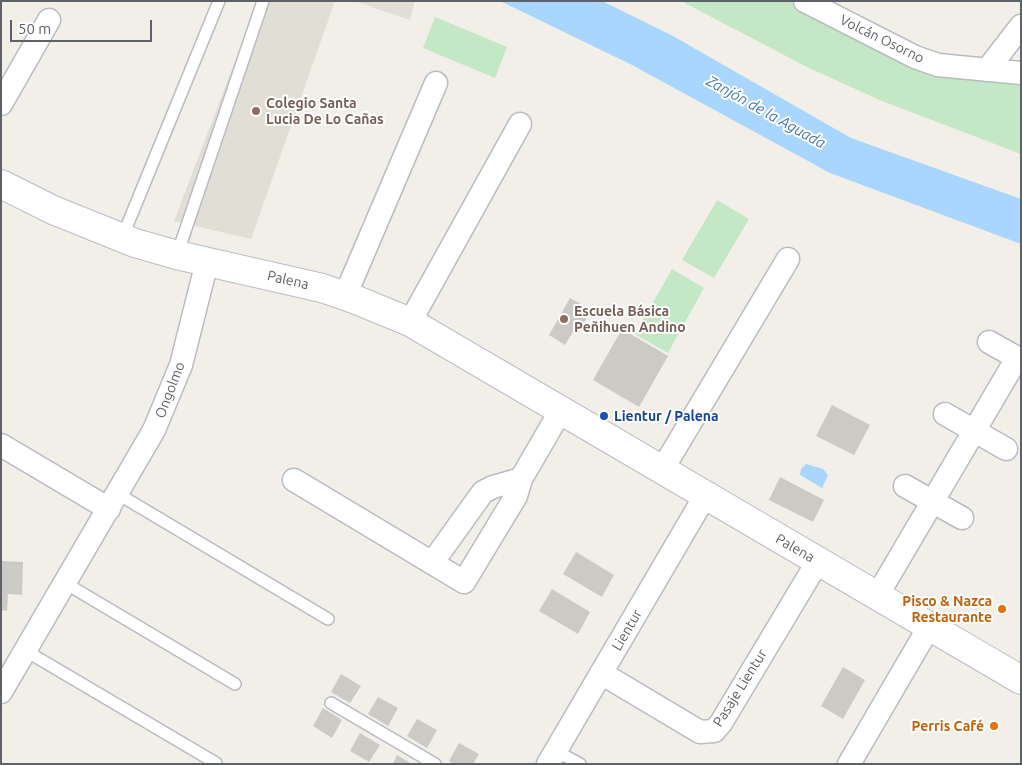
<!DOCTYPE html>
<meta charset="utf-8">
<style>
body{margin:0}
#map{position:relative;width:1022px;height:765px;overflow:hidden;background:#f1efe7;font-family:Ubuntu,sans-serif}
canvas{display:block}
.frame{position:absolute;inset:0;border:2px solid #5e6268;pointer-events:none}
.scale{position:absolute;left:10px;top:20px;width:142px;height:22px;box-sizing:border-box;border:2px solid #5e6268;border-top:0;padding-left:6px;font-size:15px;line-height:18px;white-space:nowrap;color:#5e6268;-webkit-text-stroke:4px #fff;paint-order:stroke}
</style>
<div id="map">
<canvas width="1022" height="765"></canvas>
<div class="frame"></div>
<div class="scale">50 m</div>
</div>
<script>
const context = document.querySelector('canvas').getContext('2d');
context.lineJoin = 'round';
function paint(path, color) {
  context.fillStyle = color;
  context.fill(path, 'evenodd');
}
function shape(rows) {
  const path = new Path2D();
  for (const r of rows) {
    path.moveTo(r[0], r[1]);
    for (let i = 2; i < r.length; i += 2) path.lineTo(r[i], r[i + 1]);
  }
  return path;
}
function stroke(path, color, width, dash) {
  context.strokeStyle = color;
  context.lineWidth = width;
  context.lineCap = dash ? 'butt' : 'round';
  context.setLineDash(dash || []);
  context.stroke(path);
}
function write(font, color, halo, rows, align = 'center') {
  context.font = font + ' Ubuntu,sans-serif';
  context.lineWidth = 4;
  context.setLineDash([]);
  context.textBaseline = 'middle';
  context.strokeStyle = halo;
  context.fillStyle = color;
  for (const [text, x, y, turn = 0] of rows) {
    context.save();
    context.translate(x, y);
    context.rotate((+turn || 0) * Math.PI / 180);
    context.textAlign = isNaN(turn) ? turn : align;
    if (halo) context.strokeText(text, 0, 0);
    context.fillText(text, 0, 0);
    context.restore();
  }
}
paint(shape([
 [258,1,335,1,251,239,174,221],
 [354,1,415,1,410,20]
]), '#e1ded5');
paint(shape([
 [681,1,791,1,919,64,1021,82,1021,154,882,101,807,67],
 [435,17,507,47,495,78,423,48],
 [717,200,749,219,714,278,682,260],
 [672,269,704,288,668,353,635,334]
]), '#c4e8c5');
paint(shape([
 [500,1,602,1,673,36,851,138,1021,199,1021,244,830,173,632,65],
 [806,464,823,469,828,475,822,488,800,475,801,469]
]), '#a9d6ff');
paint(shape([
 [570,298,592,310,583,324,579,322,565,345,549,335],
 [622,329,668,356,639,407,593,380],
 [832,405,870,425,854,455,816,436],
 [780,477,824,500,813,522,769,500],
 [576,552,614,575,602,597,563,574],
 [1,561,23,562,22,595,8,594,7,611,1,610],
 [552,589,590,612,578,634,539,611],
 [843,667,865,680,843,719,821,706],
 [341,674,361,686,350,703,331,692],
 [378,697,398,708,388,726,368,714],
 [323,708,342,720,332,738,313,726],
 [417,719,437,730,427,748,407,736],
 [360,733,380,745,369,762,350,751],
 [459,743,479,754,473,764,454,764,449,761],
 [397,755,412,764,393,764]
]), '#cccac4');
const lane = shape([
 [122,238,219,1],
 [177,255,263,1],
 [118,494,328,619],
 [65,583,235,684],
 [26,651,216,763],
 [331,703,435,764],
 [556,751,580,764]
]);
const street = shape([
 [805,1,915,57,938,65,1021,73],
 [987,70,1021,26],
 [1,104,49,20],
 [345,296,436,83],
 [410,322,520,124],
 [989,342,1021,360],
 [945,414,1006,449],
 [1,445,109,509],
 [662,470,788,259],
 [294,480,464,582,516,496,521,479,561,410],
 [905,486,962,518],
 [432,563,483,492,493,487,521,479],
 [877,596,1017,358],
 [601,673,700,732,714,731,721,723,818,561],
 [1,692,154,430,181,365,207,262],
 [548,764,705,496],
 [849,764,929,627]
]);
const secondary = shape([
 [1,184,53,210,135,243,177,255,322,288,354,299,410,322,1021,680]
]);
stroke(lane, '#b9bcc1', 14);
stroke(street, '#b9bcc1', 25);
stroke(secondary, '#babdc3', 30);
stroke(lane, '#fff', 11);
stroke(street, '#fff', 22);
stroke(secondary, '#fff', 28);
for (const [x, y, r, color] of [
 [256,111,5,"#8d6e63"],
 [564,319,5,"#8d6e63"],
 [604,416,5,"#1a4fb4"],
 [1002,609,5,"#e8710a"],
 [994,726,5,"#e8710a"]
]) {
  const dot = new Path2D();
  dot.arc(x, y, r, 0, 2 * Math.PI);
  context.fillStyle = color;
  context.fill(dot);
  stroke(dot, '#fff', 2);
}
write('14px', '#5e6268', '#fff', [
 ["Volcán Osorno",882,39,26],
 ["Palena",288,280,13],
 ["Ongolmo",170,390,-69],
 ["Palena",795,548,30],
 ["Lientur",627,630,-60],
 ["Pasaje Lientur",740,688,-58]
]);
write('bold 14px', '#785e54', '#fff', [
 ["Colegio Santa",266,103],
 ["Lucia De Lo Cañas",266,119],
 ["Escuela Básica",574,311],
 ["Peñihuen Andino",574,327]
], 'left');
write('bold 14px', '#164399', '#fff', [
 ["Lientur / Palena",614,416]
], 'left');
write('bold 14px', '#c56008', '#fff', [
 ["Pisco & Nazca",992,601],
 ["Restaurante",992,617],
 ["Perris Café",984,726]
], 'right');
write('italic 15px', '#4275b4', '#fff', [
 ["Zanjón de la Aguada",766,112,29]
]);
</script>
